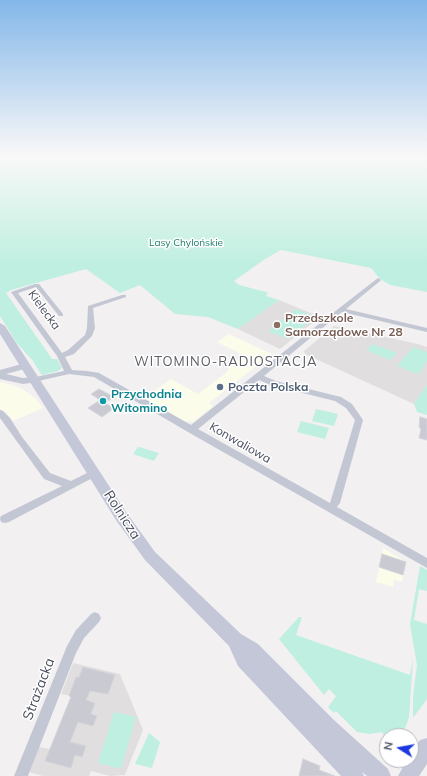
<!DOCTYPE html>
<meta charset="utf-8">
<style>
body{margin:0}
#map{position:relative;width:427px;height:776px;overflow:hidden;background:#f2f0f0;font-family:Mulish,sans-serif}
canvas{display:block}
.north{position:absolute;left:379px;top:728px;width:40px;height:40px;box-sizing:border-box;background:#fff;border:1px solid #b6b8be;border-radius:50%;rotate:281deg;font-size:11px;font-weight:700;line-height:16px;text-align:center;color:#484d5d}
.north::after{content:'';display:block;margin:auto;width:14px;height:18px;background:#1c37e0;clip-path:polygon(50% 0,100% 100%,50% 72%,0 100%)}
</style>
<div id="map">
<canvas width="427" height="776"></canvas>
<div class="north">N</div>
</div>
<script>
const context = document.querySelector('canvas').getContext('2d');
context.lineJoin = 'round';
function paint(path, color) {
  context.fillStyle = color;
  context.fill(path, 'evenodd');
}
function shape(rows) {
  const path = new Path2D();
  for (const r of rows) {
    path.moveTo(r[0], r[1]);
    for (let i = 2; i < r.length; i += 2) path.lineTo(r[i], r[i + 1]);
  }
  return path;
}
function stroke(path, color, width, dash) {
  context.strokeStyle = color;
  context.lineWidth = width;
  context.lineCap = dash ? 'butt' : 'round';
  context.setLineDash(dash || []);
  context.stroke(path);
}
function write(font, color, halo, rows, align = 'center') {
  context.font = font + ' Mulish,sans-serif';
  context.lineWidth = 3;
  context.setLineDash([]);
  context.textBaseline = 'middle';
  context.strokeStyle = halo;
  context.fillStyle = color;
  for (const [text, x, y, turn = 0] of rows) {
    context.save();
    context.translate(x, y);
    context.rotate((+turn || 0) * Math.PI / 180);
    context.textAlign = isNaN(turn) ? turn : align;
    if (halo) context.strokeText(text, 0, 0);
    context.fillText(text, 0, 0);
    context.restore();
  }
}
paint(shape([
 [229,334,272,354,209,403,213,406,193,422,184,421,144,398,171,379,198,394,227,372,229,368,245,356,217,342],
 [0,382,13,385,24,390,36,399,43,408,13,421,6,412,0,409],
 [383,548,406,562,402,582,394,580,393,587,376,582]
]), '#fcfcea');
paint(shape([
 [279,300,320,317,280,349,238,329],
 [334,326,418,344,427,347,427,385,414,404,305,354,304,351],
 [73,663,120,674,143,730,125,775,110,776,91,771,89,776,43,776,29,772,39,747,50,749,71,696,61,694]
]), '#e0dedf');
paint(shape([
 [0,155,427,155,427,292,390,285,380,279,371,268,281,250,265,259,234,281,239,285,266,292,268,293,266,296,279,300,238,329,208,317,175,314,140,285,120,293,86,269,11,290,6,293,52,359,57,359,62,368,58,371,43,375,41,374,33,361,16,342,0,316],
 [296,309,315,317,288,339,268,331],
 [373,344,397,353,390,360,366,350],
 [413,347,427,352,427,362,418,374,397,366],
 [427,385,427,415,417,412,414,404],
 [316,409,338,414,334,426,312,421],
 [301,421,329,428,325,439,297,432],
 [138,447,139,447,159,453,154,461,133,454],
 [420,566,427,570,427,591,419,589,414,620,427,624,427,699,413,718,413,696,417,665,410,624],
 [299,617,302,617,296,635,410,675,413,658,409,717,406,726,399,736,387,737,381,732,370,734,357,732,336,711,334,713,328,707,336,696,329,689,324,695,279,639],
 [114,712,136,717,121,769,98,763],
 [149,733,160,742,152,768,135,764]
]), '#bfefe0');
const building = shape([
 [99,389,114,397,105,403,114,408,102,417,88,408,100,400,91,394,99,389],
 [420,417,427,419,427,440,419,438,421,429,419,427,420,417],
 [382,554,406,562,403,575,379,567,382,554],
 [83,667,115,675,108,694,90,691,86,700,95,703,91,714,97,716,93,726,78,722,70,742,86,746,82,757,75,755,71,768,45,761,71,697,69,696,76,677,79,677,83,667],
 [303,759,320,766,319,770,335,776,299,776,303,759]
]);
paint(building, '#cacbd2');
stroke(building, '#d4d4db', 1);
paint(shape([
 [378,278,381,280,380,281,346,309,427,328,427,332,342,312,264,376,276,381,341,397,352,404,363,420,340,503,337,507,427,558,427,568,188,432,94,377,69,374,34,382,31,382,30,380,31,378,64,371,57,356,11,292,35,284,39,284,63,314,63,316,59,316,36,287,18,293,62,353,68,350,85,335,87,328,88,306,122,295,126,295,126,297,93,308,95,328,92,336,74,354,65,357,72,370,87,371,99,373,191,425,338,309,378,278],
 [259,380,270,385,335,401,346,408,355,420,330,503,198,429,259,380],
 [0,410,3,411,10,418,22,437,50,473,71,481,95,469,98,471,100,473,98,475,9,522,5,523,1,522,0,519,1,516,62,486,44,479,0,418,0,410],
 [95,612,99,614,101,618,99,622,84,638,76,653,28,776,14,776,67,646,76,630,91,614,95,612]
]), '#c3c7d4');
paint(shape([
 [25,363,28,364,30,366,28,368,6,374,23,378,34,377,37,378,39,380,37,382,23,384,0,379,0,370,25,363]
]), '#c3c7d4');
paint(shape([
 [0,323,5,326,126,512,155,552,241,634,258,644,335,721,388,769,391,776,367,776,362,772,364,776,341,776,238,666,229,646,145,560,116,520,0,334,0,323],
 [427,738,427,764,419,776,398,776,407,760,411,760,411,754,420,740,427,738]
]), '#c3c7d8');
const sky = context.createLinearGradient(0, 0, 0, 264);
sky.addColorStop(0, '#83b7e9');
sky.addColorStop(0.59, '#f9f8f8');
sky.addColorStop(1, '#f9f8f800');
context.fillStyle = sky;
context.fillRect(0, 0, 427, 264);
for (const [x, y, r, color] of [
 [277,325,4,"#8d6e63"],
 [220,387,4,"#5c6f8a"],
 [103,401,4,"#0f9aa8"]
]) {
  const dot = new Path2D();
  dot.arc(x, y, r, 0, 2 * Math.PI);
  context.fillStyle = color;
  context.fill(dot);
  stroke(dot, '#fff', 1.5);
}
write('10px', '#197e69', '#fff', [
 ["Lasy Chylońskie",186,243]
]);
write('12px', '#484d5d', '#fff', [
 ["Kielecka",44,310,54],
 ["Konwaliowa",240,443,30]
]);
write('bold 12px', '#785e54', '#fff', [
 ["Przedszkole",285,318],
 ["Samorządowe Nr 28",285,332]
], 'left');
write('bold 12px', '#4e5e75', '#fff', [
 ["Poczta Polska",228,387]
], 'left');
write('bold 12px', '#0d838f', '#fff', [
 ["Przychodnia",111,394],
 ["Witomino",111,408]
], 'left');
context.letterSpacing = '1px';
write('13px', '#5c5d65', '#fff', [
 ["WITOMINO-RADIOSTACJA",226,362]
]);
context.letterSpacing = '0px';
write('14px', '#484d5d', '#fff', [
 ["Rolnicza",122,515,57],
 ["Strażacka",39,689,-69]
]);
</script>
